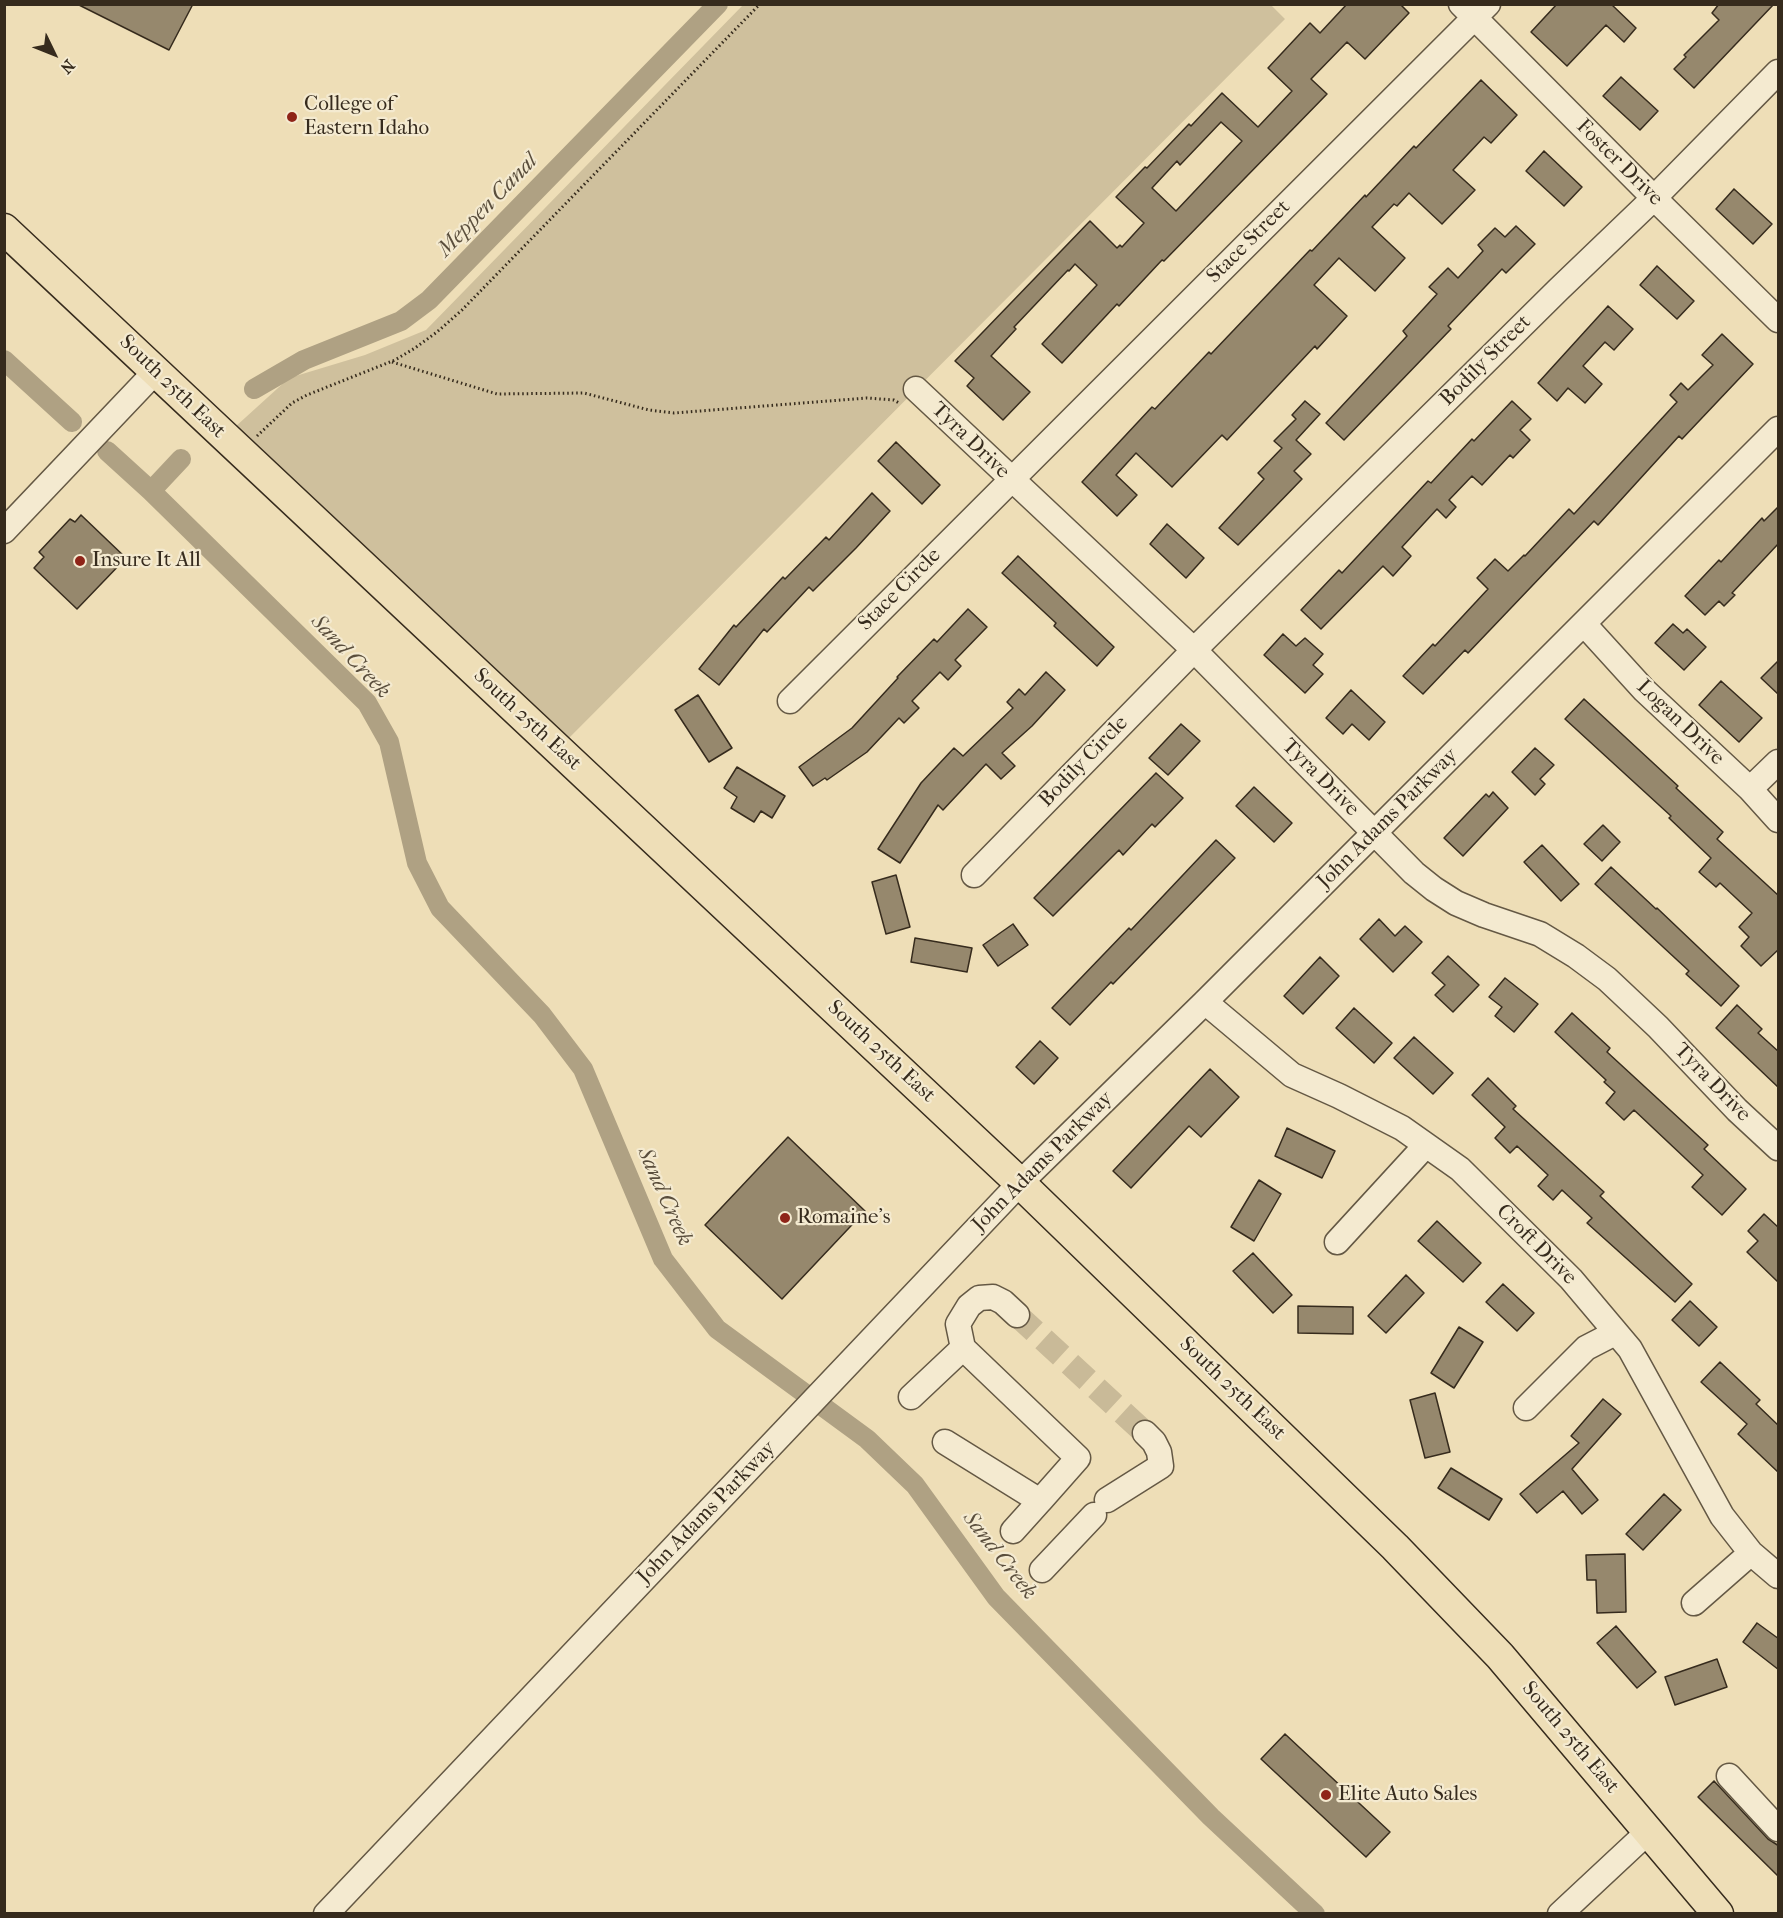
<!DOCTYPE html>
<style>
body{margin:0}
#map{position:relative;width:1783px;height:1918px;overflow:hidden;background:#eedeb7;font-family:"IM FELL French Canon",serif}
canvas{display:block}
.frame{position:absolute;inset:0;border:6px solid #362b1d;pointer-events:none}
.north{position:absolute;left:24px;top:24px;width:60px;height:60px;-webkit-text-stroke:4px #f4ead0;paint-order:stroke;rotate:133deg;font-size:16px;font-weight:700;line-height:24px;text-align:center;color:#362b1d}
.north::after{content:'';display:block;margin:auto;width:21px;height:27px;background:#362b1d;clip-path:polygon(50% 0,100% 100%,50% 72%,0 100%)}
</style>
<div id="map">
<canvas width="1783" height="1918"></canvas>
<div class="frame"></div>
<div class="north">N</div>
</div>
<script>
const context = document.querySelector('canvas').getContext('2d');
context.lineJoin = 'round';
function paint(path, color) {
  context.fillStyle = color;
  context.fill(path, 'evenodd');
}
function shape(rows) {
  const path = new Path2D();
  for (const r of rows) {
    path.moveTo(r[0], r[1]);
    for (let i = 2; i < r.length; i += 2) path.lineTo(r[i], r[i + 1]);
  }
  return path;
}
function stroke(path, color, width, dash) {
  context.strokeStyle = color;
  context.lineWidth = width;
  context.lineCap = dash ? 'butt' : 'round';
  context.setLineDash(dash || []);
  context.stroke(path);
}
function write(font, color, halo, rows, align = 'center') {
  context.font = font + ' "IM FELL French Canon",serif';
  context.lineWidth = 4.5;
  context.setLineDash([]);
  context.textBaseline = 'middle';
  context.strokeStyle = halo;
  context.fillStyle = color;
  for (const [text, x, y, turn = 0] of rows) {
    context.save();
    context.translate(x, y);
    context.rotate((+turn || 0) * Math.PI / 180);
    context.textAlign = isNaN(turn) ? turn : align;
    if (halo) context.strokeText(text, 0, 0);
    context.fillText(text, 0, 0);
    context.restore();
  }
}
paint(shape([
 [1270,4,1285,19,558,749,224,437,289,378,365,355,426,330,743,5]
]), '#cfc09d');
stroke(shape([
 [4,360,72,422],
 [254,389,304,360,401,321,429,300,718,4],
 [107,451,151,491,367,703,389,742,417,863,440,908,542,1015,583,1069,663,1259,717,1329,867,1439,915,1485,996,1597,1211,1817,1315,1914],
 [151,491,181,459]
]), '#afa183', 20);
const building = shape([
 [77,4,193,4,169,50,77,4],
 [1347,4,1400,4,1409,13,1365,59,1347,42,1311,79,1327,94,1164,261,1162,260,1119,306,1117,304,1062,363,1042,344,1097,285,1075,264,1069,271,1068,270,1014,327,1016,329,991,356,1030,392,1003,420,967,386,974,378,955,361,1090,221,1117,248,1120,245,1122,247,1144,223,1116,197,1145,167,1147,168,1189,124,1191,126,1222,93,1258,127,1292,91,1268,68,1310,23,1320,33,1347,4],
 [1221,122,1242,141,1176,211,1152,188,1177,161,1180,165,1221,122],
 [1557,4,1611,4,1636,28,1624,42,1606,25,1567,66,1531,32,1557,4],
 [1719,4,1774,4,1694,88,1674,69,1686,57,1684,55,1719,20,1712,13,1719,4],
 [1621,77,1658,111,1640,130,1603,96,1621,77],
 [1481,80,1517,115,1491,143,1484,137,1453,170,1475,190,1442,224,1409,193,1397,206,1394,204,1372,227,1405,258,1375,291,1339,258,1314,285,1347,316,1317,349,1315,346,1227,440,1222,435,1172,487,1136,453,1116,475,1137,495,1117,516,1082,482,1152,407,1155,409,1209,352,1211,354,1310,250,1312,251,1365,195,1366,197,1414,146,1416,148,1481,80],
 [1544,151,1582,187,1564,206,1526,171,1544,151],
 [1734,189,1772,224,1753,244,1716,209,1734,189],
 [1516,226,1535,244,1506,273,1502,269,1448,326,1451,329,1344,440,1326,423,1407,336,1403,331,1437,294,1429,287,1448,268,1458,278,1483,251,1478,245,1495,228,1505,237,1516,226],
 [1657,266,1694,301,1677,319,1640,285,1657,266],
 [1608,306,1633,329,1614,350,1605,342,1583,366,1602,384,1585,403,1568,388,1557,401,1538,383,1608,306],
 [1722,334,1753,364,1682,439,1679,436,1598,525,1594,521,1468,653,1465,650,1423,694,1403,676,1433,644,1435,646,1488,589,1477,578,1495,559,1508,571,1524,555,1525,556,1569,509,1574,514,1677,402,1670,395,1681,383,1688,390,1713,365,1702,355,1722,334],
 [1305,401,1320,414,1296,440,1311,454,1294,471,1302,479,1238,545,1219,528,1264,479,1258,473,1282,448,1274,441,1296,419,1292,415,1305,401],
 [1512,401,1531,419,1520,430,1530,440,1513,458,1510,455,1482,485,1472,476,1449,500,1456,507,1446,518,1437,509,1402,547,1411,556,1393,576,1383,566,1321,629,1301,610,1339,570,1342,573,1428,481,1431,483,1472,439,1474,441,1512,401],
 [896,442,940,485,922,504,878,461,896,442],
 [872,493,890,511,856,548,813,591,809,587,767,632,764,629,719,685,699,669,734,625,736,627,783,577,785,579,826,537,829,540,872,493],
 [1779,506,1779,543,1732,593,1735,595,1724,606,1719,601,1705,615,1685,596,1719,560,1721,562,1762,518,1764,521,1779,506],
 [81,515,126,558,77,609,34,568,44,557,39,552,70,519,75,522,81,515],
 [1167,524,1204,558,1186,578,1150,544,1167,524],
 [1018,556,1114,647,1097,666,1054,626,1056,623,1002,573,1018,556],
 [968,609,987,627,955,660,961,666,948,680,940,672,912,701,919,708,904,723,899,718,867,752,827,780,825,778,813,786,799,767,852,728,898,678,897,677,934,639,937,642,968,609],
 [1673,624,1683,633,1687,629,1706,647,1684,670,1655,643,1673,624],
 [1283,634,1296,646,1305,638,1323,654,1313,665,1323,674,1305,693,1264,655,1283,634],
 [1779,660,1779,695,1761,678,1779,660],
 [1046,672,1065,690,1032,726,1002,753,1015,766,1001,779,986,764,943,810,938,805,900,863,878,849,921,783,954,748,963,756,1013,708,1007,702,1019,689,1025,695,1046,672],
 [1721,681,1762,718,1739,742,1699,705,1721,681],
 [1351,690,1385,722,1369,740,1352,724,1343,734,1326,718,1351,690],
 [698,695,732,748,709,762,675,710,698,695],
 [1584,699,1678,786,1676,788,1723,832,1717,839,1779,896,1779,949,1761,966,1741,946,1749,937,1739,927,1752,913,1720,883,1716,887,1699,872,1711,858,1669,818,1671,816,1565,719,1584,699],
 [1181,724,1200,741,1168,775,1149,758,1181,724],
 [1535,748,1554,765,1540,779,1545,784,1535,795,1512,772,1535,748],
 [737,767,785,796,772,818,761,811,754,822,731,808,737,797,724,788,737,767],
 [1156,773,1183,798,1155,827,1152,824,1123,855,1119,850,1053,916,1034,898,1156,773],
 [1254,787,1292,823,1274,842,1236,806,1254,787],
 [1493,792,1508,808,1463,856,1444,838,1486,794,1489,797,1493,792],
 [1603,825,1620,842,1602,861,1584,844,1603,825],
 [1216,840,1235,858,1113,984,1111,982,1070,1025,1052,1008,1129,928,1131,930,1216,840],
 [1542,845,1579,884,1561,901,1524,862,1542,845],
 [1611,867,1656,909,1657,908,1739,986,1721,1006,1686,974,1689,971,1595,884,1611,867],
 [896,875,910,927,886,934,872,882,896,875],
 [1379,919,1395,936,1405,926,1422,942,1393,972,1360,939,1379,919],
 [1013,924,1028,945,998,966,983,945,1013,924],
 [915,938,972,948,967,972,911,962,915,938],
 [1448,956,1479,985,1453,1012,1435,995,1445,985,1432,973,1448,956],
 [1320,957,1339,976,1303,1014,1284,996,1320,957],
 [1505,978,1538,1004,1514,1032,1495,1016,1502,1007,1489,997,1505,978],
 [1737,1005,1762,1029,1758,1033,1779,1052,1779,1088,1716,1028,1737,1005],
 [1354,1008,1392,1043,1374,1063,1336,1028,1354,1008],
 [1572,1013,1610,1048,1607,1052,1708,1145,1704,1149,1746,1189,1722,1215,1692,1187,1703,1175,1634,1110,1624,1120,1606,1103,1615,1092,1604,1082,1606,1080,1555,1032,1572,1013],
 [1414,1037,1453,1073,1433,1094,1394,1058,1414,1037],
 [1040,1041,1058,1058,1034,1084,1016,1067,1040,1041],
 [1210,1069,1239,1097,1201,1137,1189,1126,1131,1188,1113,1171,1210,1069],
 [1488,1078,1516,1106,1513,1109,1604,1192,1600,1196,1692,1284,1675,1302,1587,1223,1592,1218,1562,1190,1553,1200,1538,1186,1548,1175,1517,1146,1510,1153,1495,1138,1505,1127,1472,1095,1488,1078],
 [1287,1128,1335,1151,1322,1178,1275,1156,1287,1128],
 [788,1137,865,1211,782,1299,705,1225,788,1137],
 [1259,1180,1281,1194,1254,1241,1231,1227,1259,1180],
 [1764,1214,1779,1228,1779,1283,1747,1252,1758,1241,1748,1231,1764,1214],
 [1437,1221,1481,1263,1463,1282,1418,1241,1437,1221],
 [1253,1253,1292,1295,1273,1313,1233,1271,1253,1253],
 [1406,1275,1424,1293,1386,1333,1368,1316,1406,1275],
 [1503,1284,1534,1313,1517,1331,1486,1302,1503,1284],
 [1690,1301,1717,1327,1699,1346,1672,1320,1690,1301],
 [1298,1306,1353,1307,1353,1334,1298,1333,1298,1306],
 [1459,1327,1483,1342,1454,1388,1431,1373,1459,1327],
 [1720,1362,1760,1400,1756,1404,1779,1426,1779,1473,1738,1434,1747,1424,1701,1382,1720,1362],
 [1435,1393,1450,1452,1425,1458,1410,1400,1435,1393],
 [1603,1399,1621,1414,1572,1469,1598,1500,1582,1514,1563,1491,1537,1513,1520,1494,1579,1443,1571,1436,1603,1399],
 [1451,1468,1502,1499,1489,1520,1438,1488,1451,1468],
 [1664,1494,1681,1510,1643,1550,1626,1534,1664,1494],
 [1625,1554,1626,1612,1597,1613,1596,1580,1587,1580,1586,1555,1625,1554],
 [1757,1623,1779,1639,1779,1670,1743,1642,1757,1623],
 [1616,1626,1656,1672,1637,1688,1597,1643,1616,1626],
 [1717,1659,1727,1687,1675,1705,1665,1677,1717,1659],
 [1285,1734,1390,1832,1366,1857,1261,1759,1285,1734],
 [1714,1781,1768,1839,1779,1846,1779,1877,1698,1797,1714,1781]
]);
paint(building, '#96886d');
stroke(building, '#362b1d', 1.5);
stroke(shape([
 [1017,1315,1145,1433]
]), '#c9ba98', 24, [24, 12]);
const minor = shape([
 [1461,4,1654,198,1778,320],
 [916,389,1194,650,1414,873,1434,889,1456,903,1484,915,1540,934,1576,956,1607,979,1658,1027,1737,1110,1778,1148],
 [4,531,156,371],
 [1584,624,1644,690,1750,789,1778,820],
 [790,701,1488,4],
 [1750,789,1778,762],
 [974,875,1194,650,1559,289,1654,198,1778,72],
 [1205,1002,1292,1075,1339,1096,1402,1128,1460,1169,1571,1279,1630,1349,1722,1516,1751,1553,1778,1576],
 [1337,1242,1426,1145],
 [911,1397,963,1348],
 [1526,1408,1586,1348,1615,1333],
 [945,1442,1040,1501,1078,1458,963,1348,958,1324,969,1306,979,1298,993,1297,1003,1302,1017,1315],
 [1107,1500,1161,1466,1159,1452,1154,1442,1145,1433],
 [1013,1531,1040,1501],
 [1042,1570,1094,1515],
 [1694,1603,1751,1553],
 [1729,1776,1778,1829],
 [326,1914,1020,1183,1205,1002,1778,429],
 [1560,1914,1649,1831]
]);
const major = shape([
 [4,229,1020,1183,1395,1547,1500,1656,1718,1914]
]);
stroke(minor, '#645844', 27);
stroke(major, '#362b1d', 33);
stroke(shape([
 [392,362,497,394,584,393,649,410,674,413,867,398,894,400,899,403],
 [257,436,292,403,307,395,395,360,415,348,437,332,462,310,760,4]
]), '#362b1d', 3, [1.5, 3]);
stroke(minor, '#f4ead0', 24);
stroke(major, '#eedeb7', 30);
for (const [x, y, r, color] of [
 [292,117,6,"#8f2418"],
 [80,561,6,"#8f2418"],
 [785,1218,6,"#8f2418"],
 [1326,1795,6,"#8f2418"]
]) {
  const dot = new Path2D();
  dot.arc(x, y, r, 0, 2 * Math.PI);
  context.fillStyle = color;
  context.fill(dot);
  stroke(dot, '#f4ead0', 2);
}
write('21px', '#362b1d', '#f4ead0', [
 ["College of",304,105],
 ["Eastern Idaho",304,129],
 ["Insure It All",92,561],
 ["Romaine's",797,1218],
 ["Elite Auto Sales",1338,1795]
], 'left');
write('21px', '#362b1d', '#f4ead0', [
 ["Foster Drive",1619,163,45],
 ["Stace Street",1249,242,-45],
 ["Bodily Street",1486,361,-45],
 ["South 25th East",172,387,44],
 ["Tyra Drive",970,441,44],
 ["Stace Circle",900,590,-45],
 ["South 25th East",527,720,43],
 ["Logan Drive",1680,723,44],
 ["Bodily Circle",1084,762,-46],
 ["Tyra Drive",1320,778,45],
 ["John Adams Parkway",1388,819,-45],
 ["South 25th East",881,1052,43],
 ["Tyra Drive",1712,1083,46],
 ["John Adams Parkway",1043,1162,-45],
 ["Croft Drive",1536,1245,45],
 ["South 25th East",1232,1389,44],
 ["John Adams Parkway",707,1513,-46],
 ["South 25th East",1570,1738,50]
]);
write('italic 22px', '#5a4e3c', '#f4ead0', [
 ["Meppen Canal",488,206,-46],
 ["Sand Creek",350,657,47],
 ["Sand Creek",664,1197,66],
 ["Sand Creek",999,1556,52]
]);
</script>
